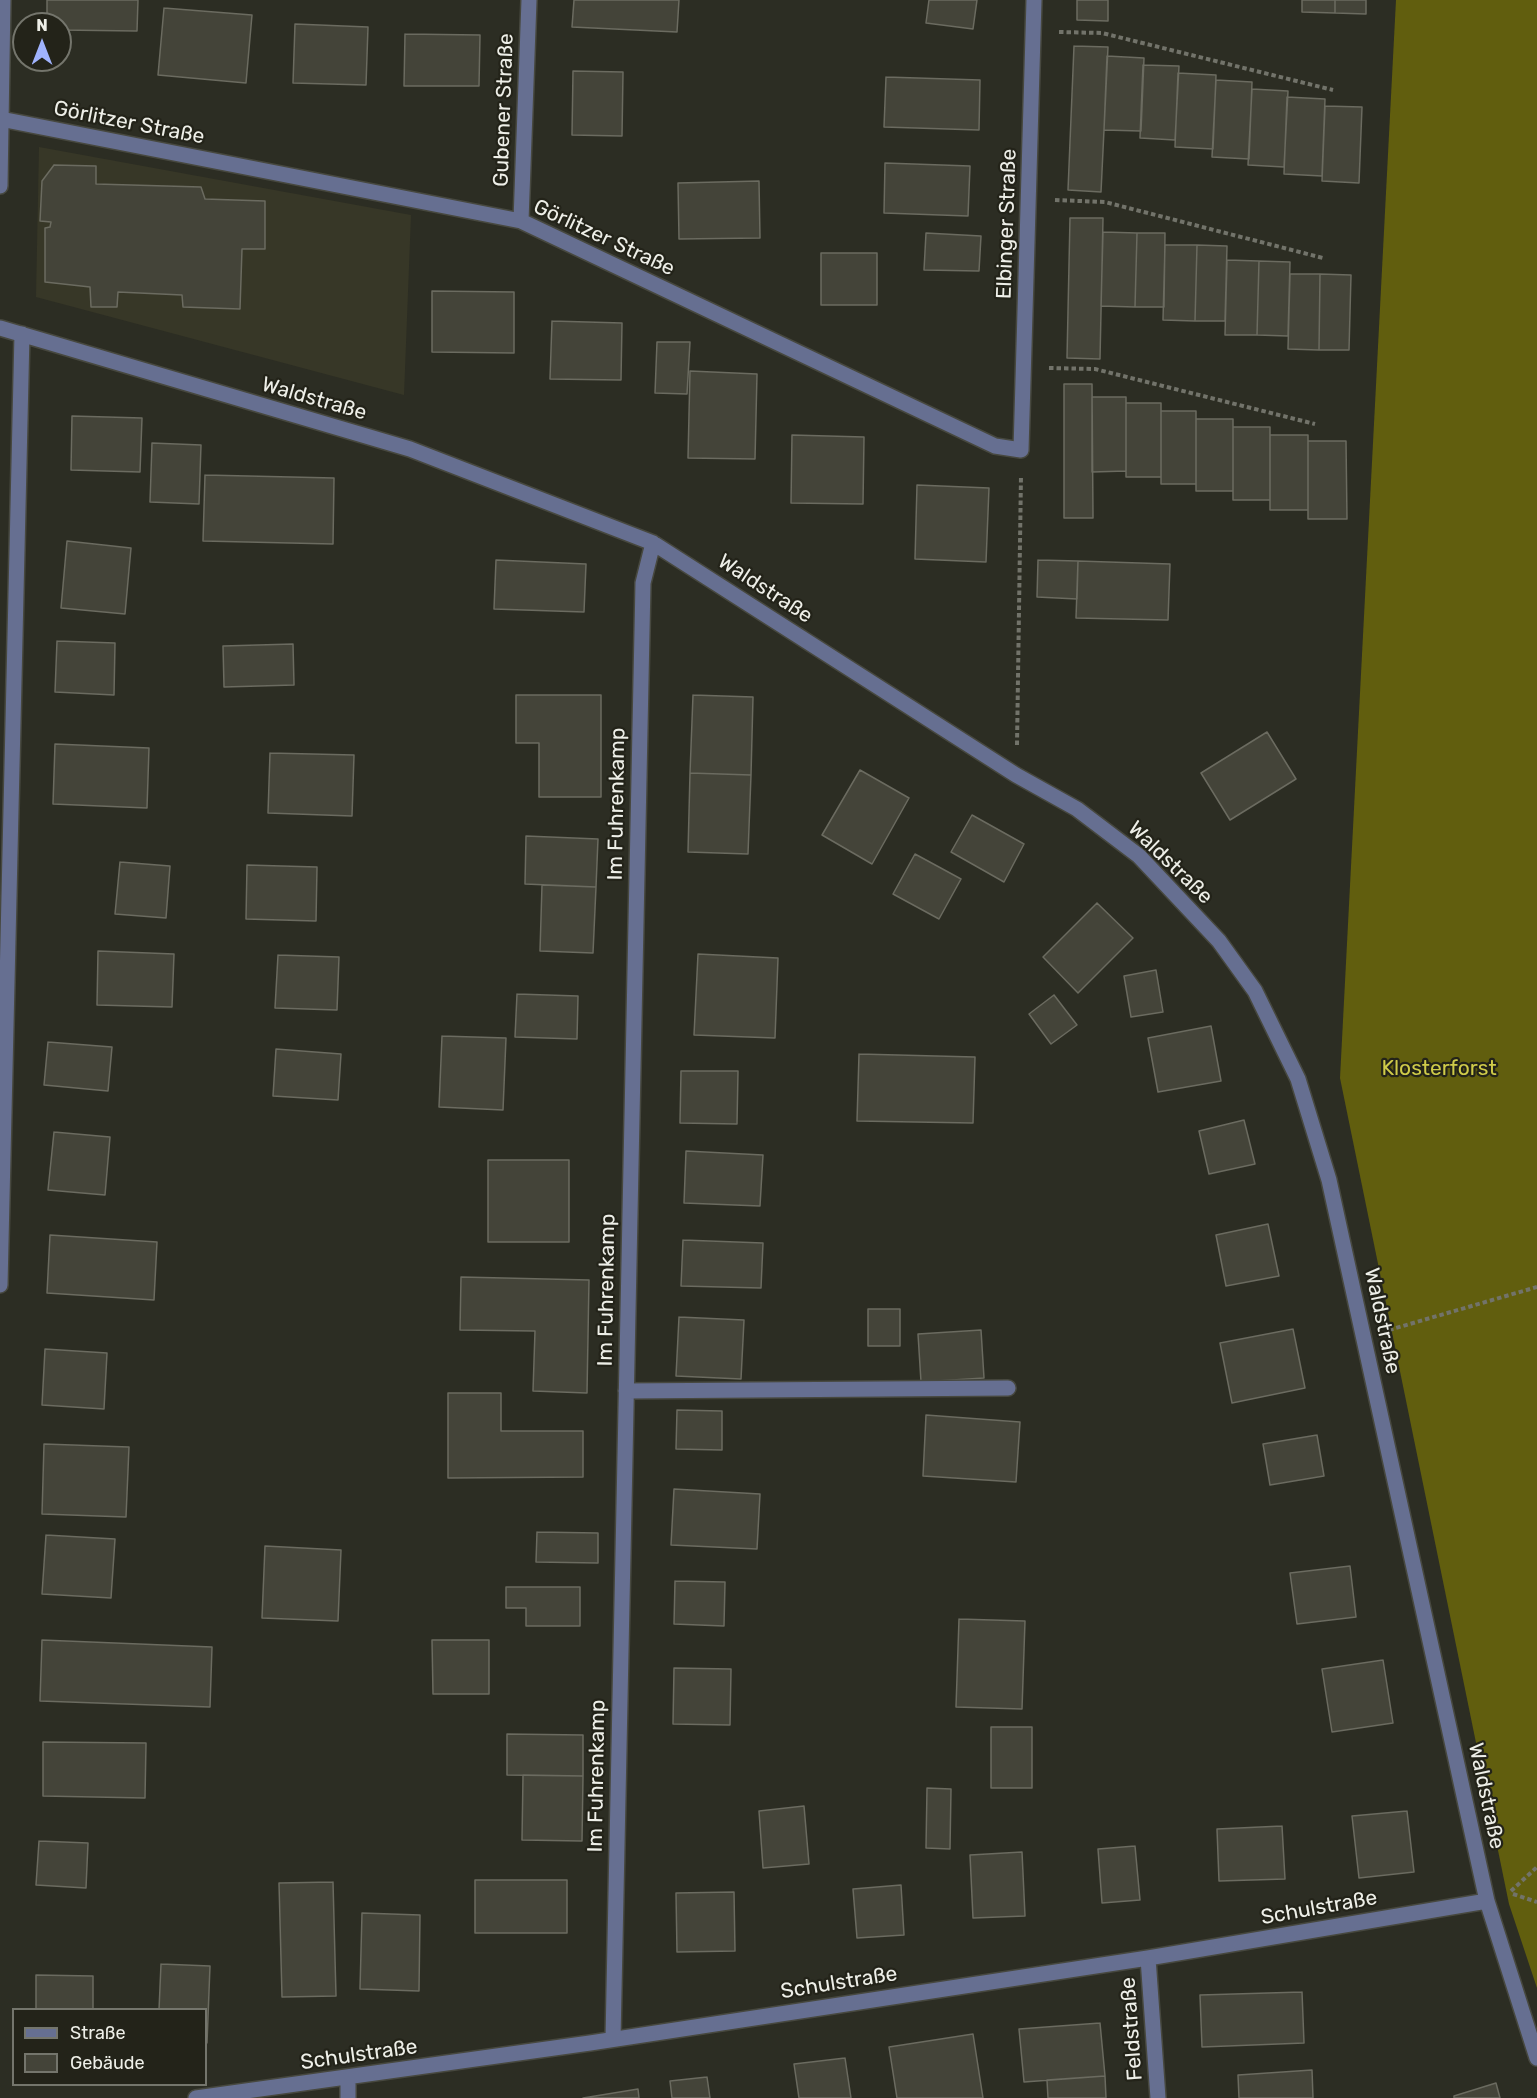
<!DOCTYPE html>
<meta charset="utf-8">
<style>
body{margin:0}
#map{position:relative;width:1537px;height:2098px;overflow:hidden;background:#2c2d23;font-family:Rubik,sans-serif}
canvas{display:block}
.legend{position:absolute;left:12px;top:2008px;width:195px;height:78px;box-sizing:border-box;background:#232319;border:2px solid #74756c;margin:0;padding:8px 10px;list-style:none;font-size:18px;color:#eeefe8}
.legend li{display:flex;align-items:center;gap:12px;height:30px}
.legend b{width:30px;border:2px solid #74756c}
.north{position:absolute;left:12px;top:12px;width:60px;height:60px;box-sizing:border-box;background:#232319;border:2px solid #74756c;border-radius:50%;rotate:0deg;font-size:16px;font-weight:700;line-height:24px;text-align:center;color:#eeefe8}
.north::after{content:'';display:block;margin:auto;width:21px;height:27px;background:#a0b3fd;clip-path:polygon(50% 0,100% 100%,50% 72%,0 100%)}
</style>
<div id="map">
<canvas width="1537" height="2098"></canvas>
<ul class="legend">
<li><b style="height:8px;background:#666f91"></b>Straße</li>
<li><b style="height:16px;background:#444439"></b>Gebäude</li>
</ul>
<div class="north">N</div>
</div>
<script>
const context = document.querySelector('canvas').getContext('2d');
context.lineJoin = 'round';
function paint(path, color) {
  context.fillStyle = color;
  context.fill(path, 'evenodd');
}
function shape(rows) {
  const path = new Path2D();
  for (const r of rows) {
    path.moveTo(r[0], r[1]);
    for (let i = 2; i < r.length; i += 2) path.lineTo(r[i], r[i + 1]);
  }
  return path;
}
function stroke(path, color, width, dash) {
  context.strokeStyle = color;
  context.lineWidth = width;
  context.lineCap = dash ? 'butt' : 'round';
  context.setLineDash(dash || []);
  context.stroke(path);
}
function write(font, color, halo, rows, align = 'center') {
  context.font = font + ' Rubik,sans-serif';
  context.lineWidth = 4.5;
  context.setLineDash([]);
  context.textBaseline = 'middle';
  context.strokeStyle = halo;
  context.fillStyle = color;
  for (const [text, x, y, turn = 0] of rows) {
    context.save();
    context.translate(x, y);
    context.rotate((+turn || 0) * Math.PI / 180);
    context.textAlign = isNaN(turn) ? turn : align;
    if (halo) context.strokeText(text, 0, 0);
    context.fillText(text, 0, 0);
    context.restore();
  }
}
paint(shape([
 [39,147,411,215,404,395,36,297]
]), '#373727');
paint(shape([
 [1396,0,1537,0,1537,1988,1509,1904,1340,1078]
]), '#615e0e');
const building = shape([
 [47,0,138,0,137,31,60,30,60,24,47,24,47,0],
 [574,0,679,0,677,32,572,27,574,0],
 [929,0,977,0,973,29,926,23,929,0],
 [1077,0,1108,0,1108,21,1077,20,1077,0],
 [1302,0,1335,0,1335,13,1302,12,1302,0],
 [1335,0,1366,0,1366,14,1335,13,1335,0],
 [164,8,252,15,246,83,158,75,164,8],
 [295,24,368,27,366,85,293,83,295,24],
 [405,34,480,35,479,86,404,86,405,34],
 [1074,46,1108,47,1101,192,1068,190,1074,46],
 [1107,56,1144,58,1141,131,1104,130,1107,56],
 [1143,65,1179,66,1175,140,1140,138,1143,65],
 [573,71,623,72,622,136,572,135,573,71],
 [1178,73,1216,75,1213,149,1175,147,1178,73],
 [886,77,980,80,979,130,884,127,886,77],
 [1216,80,1252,82,1249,159,1212,157,1216,80],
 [1252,89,1288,91,1284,167,1248,165,1252,89],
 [1287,97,1325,99,1322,176,1284,174,1287,97],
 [1325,106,1362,107,1359,183,1322,181,1325,106],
 [885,163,970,166,968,216,884,213,885,163],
 [54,165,96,166,96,184,201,187,205,199,265,201,265,249,242,249,240,309,183,307,182,295,118,292,117,307,91,307,90,287,45,282,45,228,50,227,51,222,40,221,42,181,54,165],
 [759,181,760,238,679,239,678,183,759,181],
 [1070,218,1103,218,1100,359,1067,358,1070,218],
 [1103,232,1137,233,1135,307,1101,306,1103,232],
 [926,233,981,236,979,271,924,270,926,233],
 [1137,233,1165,233,1164,307,1135,307,1137,233],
 [1165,245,1197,245,1195,321,1163,320,1165,245],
 [1197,245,1227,246,1225,321,1195,321,1197,245],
 [821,253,877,253,877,305,821,305,821,253],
 [1227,260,1259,261,1257,335,1225,335,1227,260],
 [1259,261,1290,262,1288,336,1257,335,1259,261],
 [1290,274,1320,274,1319,350,1288,349,1290,274],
 [1320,274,1351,275,1349,350,1319,350,1320,274],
 [432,291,514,292,514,353,432,352,432,291],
 [552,321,622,323,621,380,550,379,552,321],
 [657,342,690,342,687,394,655,393,657,342],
 [690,371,757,374,755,459,688,458,690,371],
 [1064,384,1092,384,1093,518,1064,518,1064,384],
 [1092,397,1126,397,1126,471,1092,472,1092,397],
 [1126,403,1161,403,1161,477,1126,477,1126,403],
 [1161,411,1196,411,1196,484,1161,484,1161,411],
 [72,416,142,418,140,472,71,470,72,416],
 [1196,419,1233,419,1233,491,1196,491,1196,419],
 [1233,427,1270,427,1270,500,1233,500,1233,427],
 [792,435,864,437,863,504,791,503,792,435],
 [1270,435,1308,435,1308,510,1270,510,1270,435],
 [1308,441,1346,441,1347,519,1308,519,1308,441],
 [152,443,201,445,199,504,150,502,152,443],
 [205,475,334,478,333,544,203,541,205,475],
 [917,485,989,488,986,562,915,559,917,485],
 [67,541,131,548,125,614,61,608,67,541],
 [496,560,586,564,584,612,494,609,496,560],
 [1038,560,1078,561,1077,599,1037,597,1038,560],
 [1078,561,1170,564,1168,620,1076,618,1078,561],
 [57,641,115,643,114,695,55,692,57,641],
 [293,644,294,685,224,687,223,646,293,644],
 [516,695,601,695,601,797,539,797,539,743,516,743,516,695],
 [693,695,753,697,751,775,690,773,693,695],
 [1267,732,1296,779,1230,820,1201,773,1267,732],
 [55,744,149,748,147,808,53,804,55,744],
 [270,753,354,755,352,816,268,813,270,753],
 [860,770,909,798,872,864,822,835,860,770],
 [690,773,751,775,748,854,688,852,690,773],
 [972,815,1024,844,1004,882,951,852,972,815],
 [526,836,598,839,596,887,525,884,526,836],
 [915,854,961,879,939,919,893,894,915,854],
 [120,862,170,866,166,918,115,914,120,862],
 [247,865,317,867,316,921,246,919,247,865],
 [542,885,596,887,593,953,540,951,542,885],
 [1097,903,1133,938,1078,993,1043,957,1097,903],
 [98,951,174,954,172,1007,97,1005,98,951],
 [698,954,778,958,775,1038,694,1035,698,954],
 [278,955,339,957,337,1010,275,1008,278,955],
 [1156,970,1163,1012,1131,1017,1124,976,1156,970],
 [517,994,578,996,577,1039,515,1037,517,994],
 [1054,995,1077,1025,1051,1044,1029,1014,1054,995],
 [1211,1026,1221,1081,1158,1092,1148,1038,1211,1026],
 [442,1036,506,1038,503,1110,439,1107,442,1036],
 [48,1042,112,1047,108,1091,44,1085,48,1042],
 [276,1049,341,1054,338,1100,273,1096,276,1049],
 [859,1054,975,1057,973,1123,857,1121,859,1054],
 [681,1071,738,1071,737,1124,680,1123,681,1071],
 [1244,1120,1255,1164,1209,1174,1199,1131,1244,1120],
 [54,1132,110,1137,105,1195,48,1190,54,1132],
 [686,1151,763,1155,760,1206,684,1203,686,1151],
 [488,1160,569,1160,569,1242,488,1242,488,1160],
 [1268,1224,1279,1276,1226,1286,1216,1235,1268,1224],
 [50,1235,157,1242,154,1300,47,1293,50,1235],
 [683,1240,763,1243,761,1288,681,1286,683,1240],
 [461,1277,589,1280,587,1393,533,1391,535,1331,460,1330,461,1277],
 [868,1309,900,1309,900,1346,868,1346,868,1309],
 [679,1317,744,1320,741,1379,676,1376,679,1317],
 [1293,1329,1305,1388,1232,1403,1220,1343,1293,1329],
 [981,1330,984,1378,921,1382,918,1334,981,1330],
 [45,1349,107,1353,104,1409,42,1405,45,1349],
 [448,1393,501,1393,501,1431,583,1431,583,1477,448,1478,448,1393],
 [677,1410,722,1411,722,1450,676,1449,677,1410],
 [926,1415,1020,1422,1016,1482,923,1476,926,1415],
 [1317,1435,1324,1476,1270,1485,1263,1444,1317,1435],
 [44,1444,129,1447,126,1517,42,1514,44,1444],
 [674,1489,760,1494,757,1549,671,1545,674,1489],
 [537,1532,598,1533,598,1563,536,1562,537,1532],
 [46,1535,115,1539,111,1598,42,1594,46,1535],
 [265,1546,341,1550,338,1621,262,1618,265,1546],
 [1350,1566,1356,1617,1297,1624,1290,1573,1350,1566],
 [675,1581,725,1582,724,1626,674,1624,675,1581],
 [506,1587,580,1587,580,1626,526,1626,526,1608,506,1608,506,1587],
 [959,1619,1025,1621,1022,1709,956,1707,959,1619],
 [42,1640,212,1647,210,1707,40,1701,42,1640],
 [432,1640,489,1640,489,1694,433,1694,432,1640],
 [1383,1660,1393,1723,1332,1732,1322,1669,1383,1660],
 [674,1668,731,1669,730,1725,673,1724,674,1668],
 [991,1727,1032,1727,1032,1788,991,1788,991,1727],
 [507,1734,583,1735,583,1776,507,1775,507,1734],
 [43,1742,146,1743,145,1798,43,1796,43,1742],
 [523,1775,583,1776,582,1841,522,1840,523,1775],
 [927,1788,951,1789,950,1849,926,1848,927,1788],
 [804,1806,809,1864,763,1868,759,1811,804,1806],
 [1407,1811,1414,1872,1359,1878,1352,1816,1407,1811],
 [1282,1826,1285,1879,1219,1881,1217,1829,1282,1826],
 [39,1841,88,1843,86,1888,36,1885,39,1841],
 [1135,1846,1140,1900,1102,1903,1098,1849,1135,1846],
 [1022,1852,1025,1916,973,1918,970,1855,1022,1852],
 [475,1880,567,1880,567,1933,475,1933,475,1880],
 [333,1882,336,1996,282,1997,279,1883,333,1882],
 [901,1885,904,1935,857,1938,853,1889,901,1885],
 [734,1892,735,1951,677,1952,676,1893,734,1892],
 [362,1913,420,1915,419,1991,360,1989,362,1913],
 [161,1964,210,1966,207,2043,206,2043,206,2010,159,2010,161,1964],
 [36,1975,93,1976,93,2010,36,2010,36,1975],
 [1302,1992,1304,2043,1202,2047,1200,1995,1302,1992],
 [1100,2023,1105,2076,1024,2082,1019,2029,1100,2023],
 [973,2034,983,2098,897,2098,889,2047,973,2034],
 [845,2058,851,2098,799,2098,794,2064,845,2058],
 [1312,2070,1313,2098,1239,2098,1238,2075,1312,2070],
 [1105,2076,1106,2098,1048,2098,1047,2080,1105,2076],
 [707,2077,710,2098,672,2098,670,2081,707,2077],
 [1496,2083,1500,2098,1454,2098,1454,2096,1496,2083],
 [638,2089,639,2098,583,2098,638,2089]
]);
paint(building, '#444439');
stroke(building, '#6b6b60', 1.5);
const minor = shape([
 [1,119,521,221,995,446,1021,450,1034,0],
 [0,186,3,0],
 [521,221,529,0],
 [0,328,410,449,653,543,1016,775,1077,809,1139,856,1219,941,1255,991,1298,1079,1329,1180,1487,1901,1537,2058],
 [0,1285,22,334],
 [626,1391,1008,1388],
 [1148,1958,1158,2098],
 [613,2039,643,583,653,543],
 [348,2078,348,2098],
 [196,2098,590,2043,1148,1958,1487,1901]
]);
stroke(minor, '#47483f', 18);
stroke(shape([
 [1059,32,1102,33,1333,90],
 [1055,200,1105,202,1323,258],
 [1049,368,1095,369,1315,424],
 [1017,745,1021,476],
 [1389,1330,1537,1287],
 [1511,1891,1537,1867],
 [1513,1894,1537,1902]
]), '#72736a', 4, [4.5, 3]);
stroke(minor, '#666f91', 15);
write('21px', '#eeefe8', '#232319', [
 ["Gubener Straße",504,110,-88],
 ["Görlitzer Straße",129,123,11],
 ["Elbinger Straße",1007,224,-88],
 ["Görlitzer Straße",604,238,25],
 ["Waldstraße",314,399,16],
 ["Waldstraße",765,589,33],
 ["Im Fuhrenkamp",617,804,-89],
 ["Waldstraße",1170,863,44],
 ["Im Fuhrenkamp",607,1290,-89],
 ["Waldstraße",1382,1321,78],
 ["Im Fuhrenkamp",597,1776,-89],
 ["Waldstraße",1486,1796,78],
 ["Schulstraße",1319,1908,-10],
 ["Schulstraße",839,1983,-9],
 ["Feldstraße",1132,2029,-94],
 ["Schulstraße",359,2055,-8]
]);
write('21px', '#cfcb49', '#232319', [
 ["Klosterforst",1439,1069]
]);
</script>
